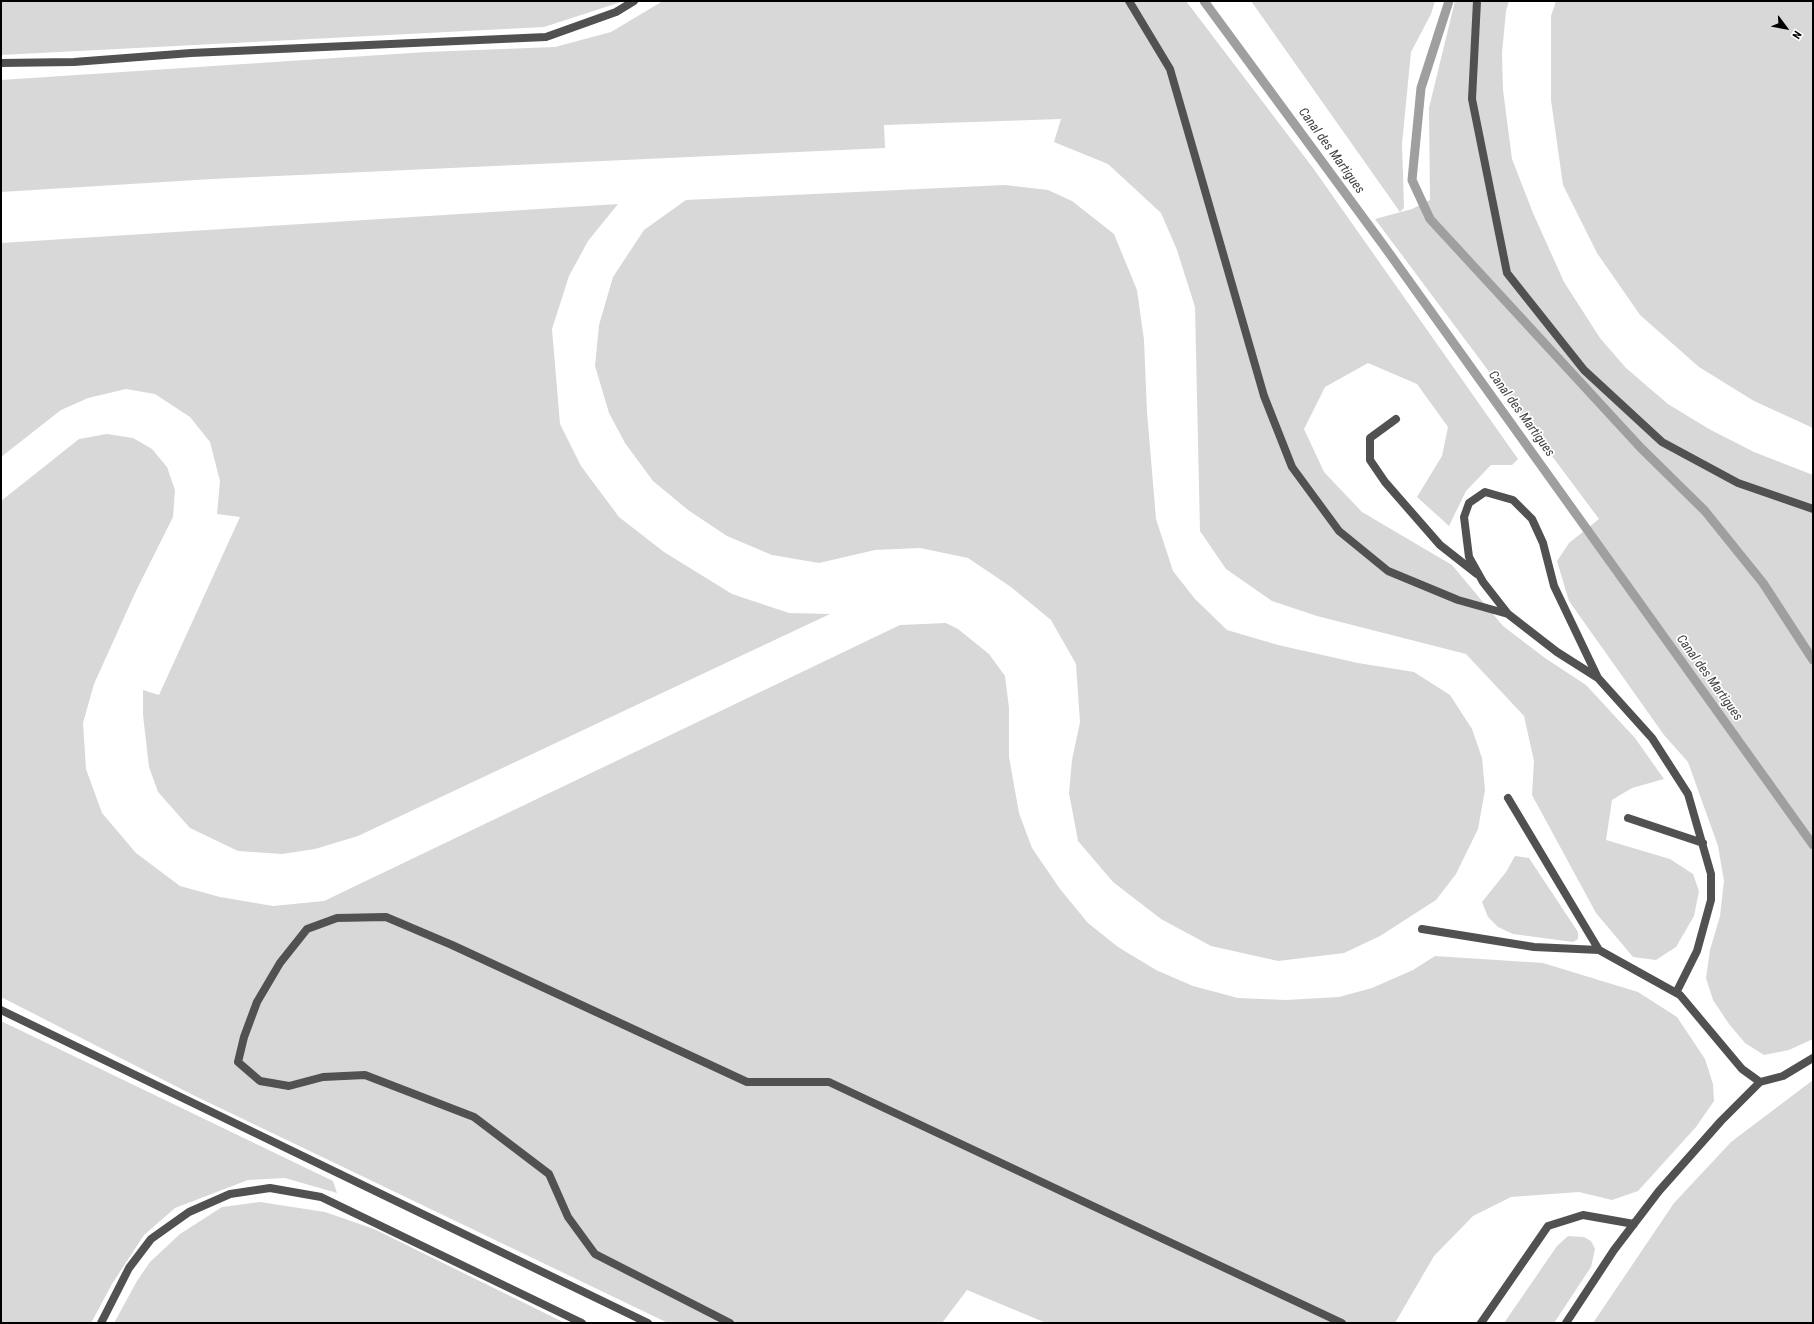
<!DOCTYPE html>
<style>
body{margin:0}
#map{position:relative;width:1814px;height:1324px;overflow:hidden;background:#fff;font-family:"Roboto Condensed",sans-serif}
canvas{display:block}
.frame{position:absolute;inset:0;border:2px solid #000;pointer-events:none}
.north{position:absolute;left:1766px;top:8px;width:40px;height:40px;-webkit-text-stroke:3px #fff;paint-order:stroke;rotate:122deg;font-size:11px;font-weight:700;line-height:16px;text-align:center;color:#000}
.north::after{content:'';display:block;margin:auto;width:14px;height:18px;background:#000;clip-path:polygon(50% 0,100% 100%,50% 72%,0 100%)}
</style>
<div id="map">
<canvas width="1814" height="1324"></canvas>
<div class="frame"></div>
<div class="north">N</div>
</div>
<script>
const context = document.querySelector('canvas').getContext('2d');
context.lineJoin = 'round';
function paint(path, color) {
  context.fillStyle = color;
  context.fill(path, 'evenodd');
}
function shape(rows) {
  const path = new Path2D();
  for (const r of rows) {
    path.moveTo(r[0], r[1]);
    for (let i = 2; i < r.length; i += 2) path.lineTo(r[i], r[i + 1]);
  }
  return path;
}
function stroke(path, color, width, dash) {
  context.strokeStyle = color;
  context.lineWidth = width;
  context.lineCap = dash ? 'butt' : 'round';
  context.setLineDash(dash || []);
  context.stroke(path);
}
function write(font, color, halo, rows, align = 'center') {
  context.font = font + ' "Roboto Condensed",sans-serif';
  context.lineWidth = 3.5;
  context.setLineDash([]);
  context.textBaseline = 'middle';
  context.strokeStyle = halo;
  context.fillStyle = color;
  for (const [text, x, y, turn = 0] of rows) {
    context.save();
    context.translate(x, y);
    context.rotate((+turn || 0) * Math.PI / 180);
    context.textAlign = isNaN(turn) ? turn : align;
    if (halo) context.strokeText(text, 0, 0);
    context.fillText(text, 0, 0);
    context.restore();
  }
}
paint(shape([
 [1,1,624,1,544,27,1,55],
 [663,1,1186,1,1313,168,1518,459,1512,465,1491,465,1466,491,1449,526,1417,497,1442,456,1448,427,1417,384,1368,363,1325,387,1304,429,1324,472,1362,512,1452,565,1503,626,1545,658,1586,685,1635,738,1664,779,1632,788,1612,800,1606,840,1670,859,1693,874,1699,891,1694,916,1676,947,1656,960,1633,957,1596,913,1532,795,1534,761,1524,716,1466,654,1317,616,1272,601,1226,569,1200,531,1195,307,1177,250,1161,213,1108,164,1054,142,1061,119,884,125,885,148,212,179,1,192,1,80,426,52,555,47,611,32],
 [1251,1,1435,1,1431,14,1411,52,1402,144,1404,208,1400,212],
 [1455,1,1509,1,1506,11,1502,53,1503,90,1512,159,1533,213,1564,282,1600,338,1626,368,1668,404,1709,429,1754,452,1813,475,1813,1039,1789,1050,1764,1055,1745,1043,1729,1024,1713,1000,1706,978,1710,950,1720,916,1724,881,1718,846,1688,762,1664,735,1569,601,1557,561,1569,543,1599,519,1375,219,1412,209,1430,200,1429,108],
 [1556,1,1813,1,1813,428,1754,401,1699,367,1640,315,1597,253,1563,185,1551,100,1551,16],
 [1005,185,1048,190,1072,201,1114,234,1137,290,1144,340,1147,412,1156,519,1173,571,1195,599,1227,630,1278,645,1358,663,1414,672,1450,695,1472,729,1482,758,1485,790,1478,829,1456,874,1436,900,1380,936,1344,953,1278,961,1211,946,1161,919,1113,882,1078,841,1069,793,1072,760,1080,722,1076,664,1051,620,1011,587,968,558,920,548,875,550,819,563,772,555,727,536,688,510,653,481,625,443,609,413,595,366,599,325,613,277,644,230,686,200],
 [618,204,588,241,569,276,552,329,560,424,581,466,619,517,664,552,732,594,789,613,830,614,358,836,315,849,282,854,238,851,190,828,158,792,149,767,143,715,143,690,159,695,240,517,217,514,220,481,210,442,190,417,155,394,126,389,88,398,61,410,1,457,1,243],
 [107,434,133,438,152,449,167,467,175,490,173,517,136,591,94,684,83,723,86,769,102,813,136,853,180,886,220,897,273,906,324,901,900,625,946,623,958,629,989,654,1005,676,1009,708,1009,757,1019,813,1032,848,1060,889,1088,923,1118,947,1156,970,1193,986,1238,998,1286,1000,1339,997,1372,988,1413,970,1435,956,1543,963,1638,992,1677,1017,1705,1059,1713,1084,1714,1101,1696,1127,1638,1191,1612,1200,1579,1192,1511,1197,1473,1216,1434,1256,1395,1323,1046,1323,967,1290,942,1323,668,1323,193,1095,1,997,1,501,79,439],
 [1515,856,1529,858,1578,932,1578,939,1573,942,1513,934,1498,927,1488,917,1482,902,1506,872],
 [1,1021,333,1181,337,1193,285,1178,248,1180,175,1208,144,1235,112,1284,91,1323,1,1323],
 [1813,1080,1813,1323,1593,1323,1674,1203,1731,1142],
 [260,1202,325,1212,374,1229,565,1323,114,1323,137,1281,150,1262,180,1234,222,1207],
 [1568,1236,1584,1237,1591,1241,1595,1249,1591,1267,1554,1323,1504,1323,1557,1246]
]), '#d8d8d8');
stroke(shape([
 [1204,1,1384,246,1813,845],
 [1449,1,1421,88,1412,180,1430,219,1640,447,1705,511,1763,583,1813,660]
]), '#9f9f9f', 9);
stroke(shape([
 [1129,1,1170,69,1264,396,1292,467,1339,531,1388,571,1458,600,1508,614],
 [1477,1,1472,99,1507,273,1584,370,1662,442,1738,483,1813,509],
 [1,63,74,62,191,53,546,37,616,12,634,1],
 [1396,419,1370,438,1370,460,1385,482,1440,545,1477,574],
 [1598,678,1557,652,1508,614,1483,582,1469,557,1464,517,1469,503,1485,492,1513,500,1532,519,1543,543,1554,586,1598,678,1652,738,1688,794,1711,874,1711,900,1697,951,1676,993],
 [1628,818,1703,843],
 [1422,929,1534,947,1599,950,1508,798],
 [1599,950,1680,995,1742,1069,1760,1082],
 [1,1010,648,1323],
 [101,1323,129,1268,151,1239,189,1212,230,1194,270,1188,321,1197,582,1323],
 [730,1323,595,1254,568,1217,549,1174,474,1117,365,1075,323,1077,289,1086,260,1081,238,1062,244,1037,257,1002,280,963,307,929,337,918,386,917,452,945,747,1082,829,1082,1342,1323],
 [1481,1323,1548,1226,1583,1215,1634,1224],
 [1566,1323,1614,1250,1659,1191,1721,1121,1760,1082,1783,1076,1813,1058]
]), '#515151', 8);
write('italic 13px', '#404040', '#fff', [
 ["Canal des Martigues",1331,151,54],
 ["Canal des Martigues",1521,414,54],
 ["Canal des Martigues",1709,678,54]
]);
</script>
